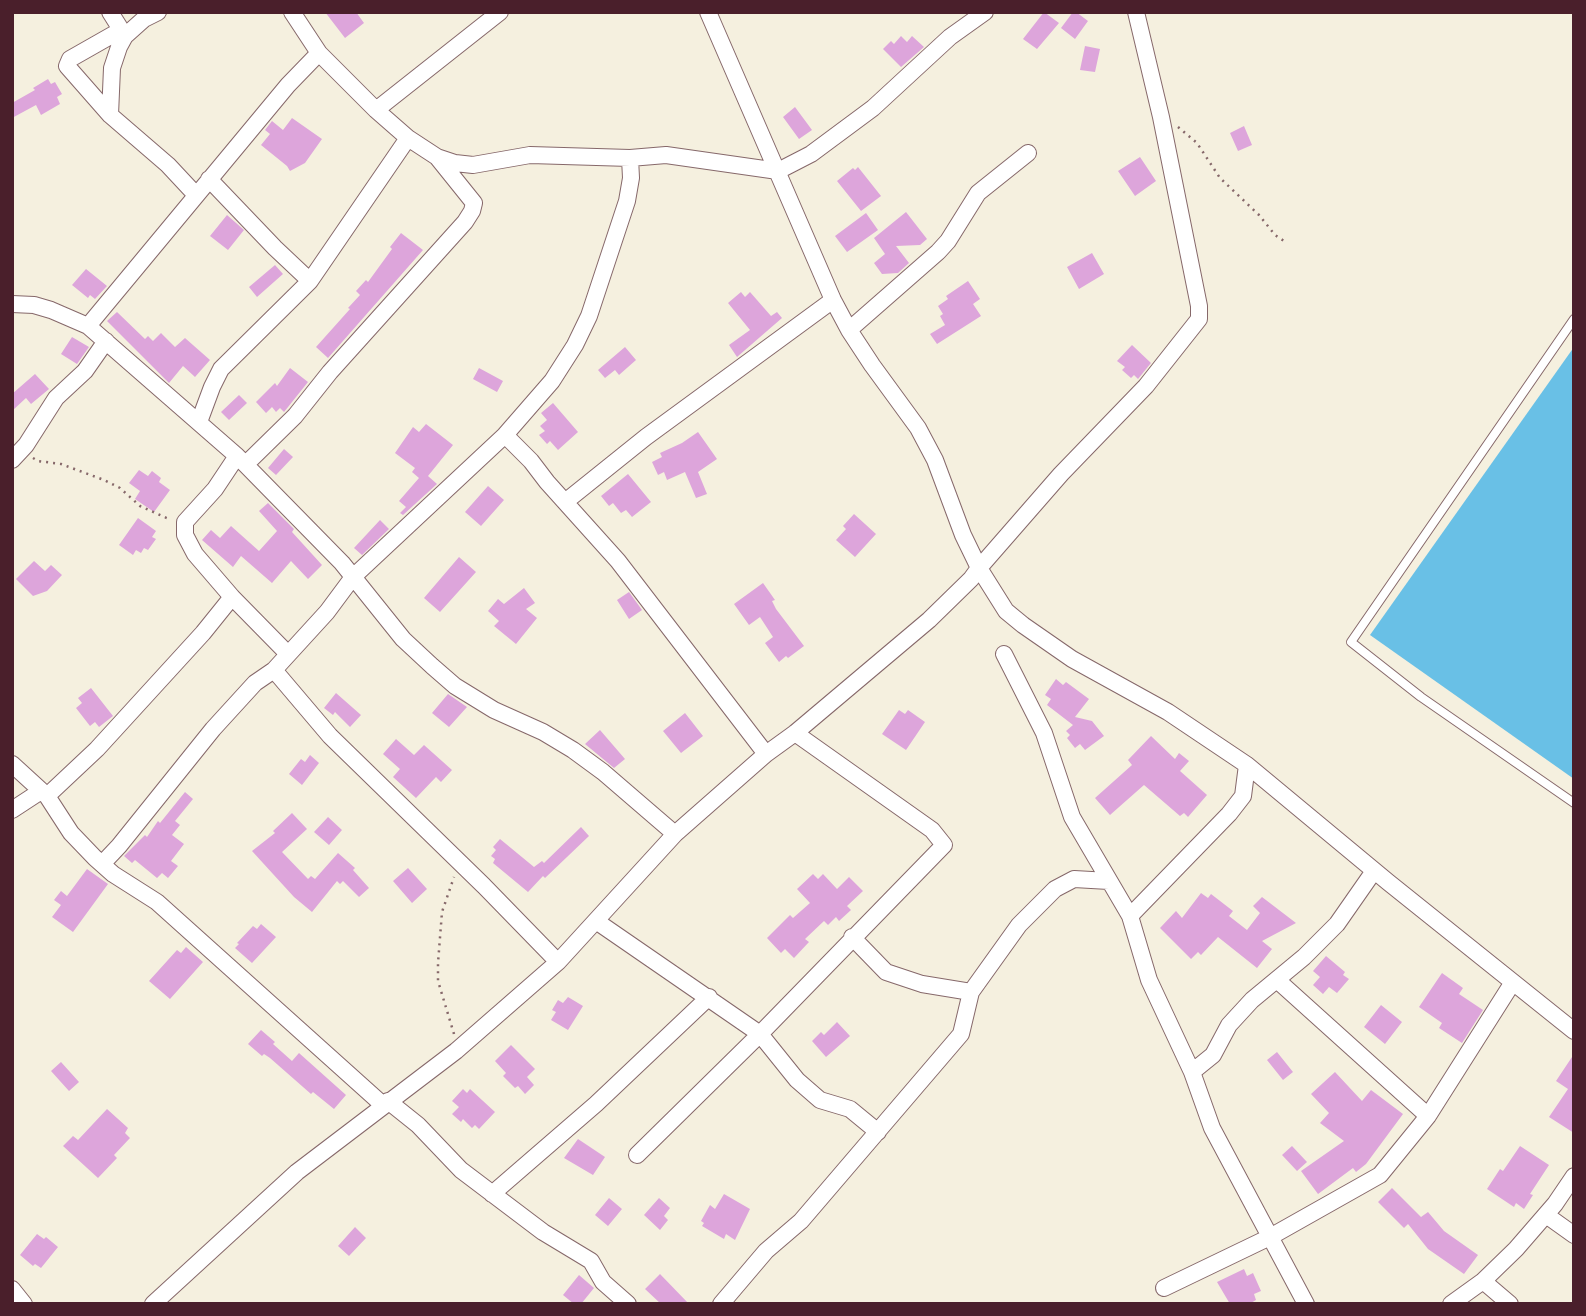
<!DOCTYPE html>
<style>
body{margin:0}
#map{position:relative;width:1586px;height:1316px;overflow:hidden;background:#f5f0df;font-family:Kalam,sans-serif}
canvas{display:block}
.frame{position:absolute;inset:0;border:14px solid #4a1f2b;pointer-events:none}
</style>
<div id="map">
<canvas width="1586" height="1316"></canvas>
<div class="frame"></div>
</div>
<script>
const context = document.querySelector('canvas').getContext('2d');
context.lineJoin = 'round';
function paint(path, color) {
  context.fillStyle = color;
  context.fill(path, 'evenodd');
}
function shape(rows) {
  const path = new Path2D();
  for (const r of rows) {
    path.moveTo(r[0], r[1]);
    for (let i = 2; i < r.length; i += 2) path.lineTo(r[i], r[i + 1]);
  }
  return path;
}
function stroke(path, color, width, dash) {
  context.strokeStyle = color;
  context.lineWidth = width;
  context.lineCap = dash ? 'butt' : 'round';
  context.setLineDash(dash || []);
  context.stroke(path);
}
paint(shape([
 [1574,347,1574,779,1370,635]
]), '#69c0e6');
paint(shape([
 [325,12,356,12,364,23,345,38],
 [1044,12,1059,23,1037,49,1023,39],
 [1073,12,1076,12,1088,21,1075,39,1061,28],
 [901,36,907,42,912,36,924,47,901,67,883,49,891,41,894,44],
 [1085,46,1100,49,1095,72,1080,70],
 [48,79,51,84,55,82,62,94,57,97,60,104,41,115,36,105,12,118,12,103,35,90,33,88],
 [795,107,812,130,799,139,783,117],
 [292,118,322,139,305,163,290,171,287,166,261,145,270,134,265,130,272,121,283,130],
 [1244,126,1252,145,1238,151,1230,133],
 [1140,157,1156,181,1135,196,1118,171],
 [858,167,881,196,861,211,837,181,853,168,855,170],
 [906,212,927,239,920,245,896,246,909,263,898,273,882,274,874,263,885,254,874,238],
 [866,213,878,230,847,252,835,236],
 [227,215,244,230,228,250,210,236],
 [401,233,423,250,328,358,316,347,350,309,348,308,360,295,356,291,366,280,368,282,392,249,390,247],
 [1092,253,1104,274,1079,289,1067,267],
 [275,265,283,274,257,297,249,287],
 [86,269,107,286,95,299,90,295,88,298,72,285],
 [968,281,980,299,973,304,981,316,937,344,930,334,945,325,940,316,943,314,938,306,948,299,946,296],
 [741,292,745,297,750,292,771,316,777,312,782,318,737,357,729,345,750,330,728,303],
 [117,312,145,339,148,336,153,341,161,333,175,347,185,338,210,360,195,377,183,366,169,383,107,321],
 [72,337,89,347,77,364,61,354],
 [1132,345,1151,363,1138,379,1134,375,1131,378,1122,370,1125,367,1117,361],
 [625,347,636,360,619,375,615,370,605,378,598,370],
 [290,368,308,382,284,412,280,408,276,412,272,407,266,413,256,402,275,383,277,386],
 [479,368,503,381,497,392,473,379],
 [35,374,49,389,31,404,26,398,12,411,12,394],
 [239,395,247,403,229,420,221,412],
 [553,403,578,432,558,450,550,441,547,444,539,435,545,431,540,426,547,420,541,413],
 [426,424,453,445,428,476,437,484,403,515,400,513,406,507,399,501,419,478,412,472,415,468,395,453,413,427,419,432],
 [698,432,717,459,698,472,707,494,696,498,685,472,667,480,664,472,658,475,652,462,662,457,660,453,682,443],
 [284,449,293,457,276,475,268,468],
 [139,470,148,476,152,471,161,478,159,482,170,490,154,512,135,499,140,491,129,483],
 [628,474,651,502,632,517,626,510,621,513,613,503,609,506,601,496],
 [488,486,504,500,481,526,465,512],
 [268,503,294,529,292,532,322,565,308,579,291,561,272,583,241,556,233,567,202,540,211,530,220,538,231,526,259,551,277,531,259,511],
 [854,514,876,534,855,557,836,540,846,529,843,526],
 [138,518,156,531,152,537,156,539,148,550,144,548,141,553,136,550,133,555,119,545],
 [380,520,389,529,362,555,354,548],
 [459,557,476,572,440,612,424,598],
 [34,561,45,571,51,565,62,575,47,591,33,596,16,579],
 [763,583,775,600,772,601,776,609,804,646,788,658,786,656,779,662,765,643,773,637,760,617,749,625,734,604],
 [524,588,535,603,526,609,537,618,516,644,494,626,499,621,488,611,498,599,504,604],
 [629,592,642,610,629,619,617,600],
 [1056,679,1063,685,1066,682,1089,699,1075,717,1092,721,1104,736,1085,750,1080,744,1075,748,1067,738,1070,735,1066,731,1073,725,1047,705,1051,699,1045,695],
 [91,688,113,716,99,727,95,722,90,726,76,708,82,703,78,698],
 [336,693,361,715,350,727,335,712,333,715,324,708],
 [448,694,467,707,449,727,432,713],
 [899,710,905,714,908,710,925,722,906,750,882,734],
 [685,713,703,736,681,753,663,731],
 [600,730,625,759,614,768,585,744],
 [1151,736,1175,759,1179,753,1189,761,1180,771,1207,795,1188,817,1184,813,1180,816,1144,785,1110,815,1095,798,1132,765,1128,760],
 [396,739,414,755,424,745,452,770,441,782,436,777,416,798,393,777,400,769,383,754],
 [310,755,319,763,302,785,289,774,301,759,305,762],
 [185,792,193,799,175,821,180,825,172,835,184,844,171,861,178,866,168,878,162,873,157,878,135,860,132,863,124,856,145,835,147,837,158,821,160,823],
 [292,813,307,829,282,852,308,879,311,876,315,879,338,853,355,868,353,870,369,888,359,897,343,881,340,884,337,881,312,912,294,897,252,851,275,833,273,831],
 [328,817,342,830,329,845,314,832],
 [581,827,589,836,545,878,543,876,528,892,493,863,495,859,491,856,496,850,493,847,500,839,534,867,542,861,544,863],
 [408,868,427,889,412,903,393,881],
 [87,869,108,884,73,932,52,917,61,905,54,900,61,891,67,896],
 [813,874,818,879,823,874,837,889,849,877,863,891,847,906,851,910,839,921,836,917,828,925,824,921,805,939,809,942,794,958,785,949,781,953,767,938,790,915,793,918,810,903,797,889],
 [1201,893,1208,898,1211,894,1233,911,1229,916,1247,930,1260,913,1253,906,1262,897,1296,923,1262,941,1272,949,1257,968,1218,937,1201,955,1198,952,1191,959,1160,928,1176,911,1182,918],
 [261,924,276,937,252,963,235,948,239,944,237,943,253,926,257,929],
 [186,947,203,962,170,999,149,981,177,950,181,953],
 [1326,956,1345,972,1343,975,1349,979,1337,993,1329,987,1323,994,1313,985,1320,977,1313,971],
 [1442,973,1463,988,1459,994,1483,1010,1462,1043,1439,1028,1442,1023,1419,1007],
 [568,997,583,1006,568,1030,551,1020,556,1012,552,1010,558,1000,563,1003],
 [1381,1005,1402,1022,1385,1044,1364,1027],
 [837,1022,850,1036,826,1057,812,1041,821,1032,824,1035],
 [261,1030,275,1042,273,1044,292,1061,299,1053,346,1095,334,1109,313,1092,311,1094,270,1058,264,1054,262,1056,248,1044],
 [511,1045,535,1069,527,1077,534,1085,525,1094,518,1086,515,1088,503,1076,506,1073,495,1061],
 [1277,1052,1293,1072,1283,1080,1267,1060],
 [1574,1054,1574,1133,1549,1117,1568,1089,1556,1081],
 [61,1062,79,1082,69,1091,51,1071],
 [1335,1072,1362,1101,1371,1090,1403,1114,1366,1164,1356,1172,1353,1168,1318,1194,1301,1171,1344,1141,1320,1123,1329,1113,1311,1094],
 [463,1089,467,1093,470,1089,495,1112,479,1129,475,1125,472,1128,463,1119,461,1122,452,1114,459,1107,452,1101],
 [107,1109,128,1128,125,1133,130,1138,114,1155,117,1158,98,1178,63,1146,73,1136,78,1140],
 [578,1139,605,1157,593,1175,564,1158],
 [1292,1146,1307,1162,1297,1171,1282,1155],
 [1520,1146,1549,1165,1530,1194,1533,1195,1524,1209,1516,1203,1514,1207,1487,1189,1500,1169,1503,1171],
 [1392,1188,1421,1217,1428,1212,1444,1231,1478,1255,1464,1274,1428,1249,1408,1224,1404,1228,1378,1202],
 [724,1194,750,1209,735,1240,726,1234,724,1239,702,1226,704,1223,701,1221,710,1205,715,1209],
 [609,1198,622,1209,608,1226,595,1215],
 [659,1198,670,1208,664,1216,668,1220,660,1230,644,1215],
 [355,1227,366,1238,349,1256,338,1246],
 [37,1234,44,1239,46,1237,58,1247,41,1268,35,1264,33,1266,20,1255],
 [1244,1269,1247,1276,1253,1273,1261,1291,1254,1294,1256,1300,1249,1304,1230,1304,1217,1282],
 [660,1274,689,1304,661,1304,645,1289],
 [579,1275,594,1288,581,1304,574,1304,563,1295]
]), '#dda5db');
const lane = shape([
 [1574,319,1351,642,1421,697,1574,803]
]);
const street = shape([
 [110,12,125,36],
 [292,12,319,53,376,110,408,138,437,157,455,163,473,165,530,155,630,158,666,155,778,171,811,154,873,108,950,37,985,12],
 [708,12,833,300,849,330,872,365,918,428,935,460,963,535,979,568,1006,611,1023,625,1072,659,1168,712,1247,765,1388,882,1574,1031],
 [121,30,70,59,67,66,110,115,168,165,196,195],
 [376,110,500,12],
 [110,115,112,68,119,47,125,36,144,19,158,12],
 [209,179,275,248,310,281],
 [12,304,34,305,51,310,88,326,237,456,342,563,403,639,432,666,455,686,494,710,543,732,573,750,603,772,675,834],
 [88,326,288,85,319,53],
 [849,330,938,252,948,241,978,193,1028,153],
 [199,422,212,387,221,369,310,281,408,138],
 [505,435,531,461,547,482,618,561,766,754],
 [237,456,215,489,185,522,185,535,195,554,232,597,288,654],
 [12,460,26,445,56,398,85,371,106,341],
 [246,464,295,416,330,372,465,222,472,211,474,203,437,157],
 [565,502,646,437,833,300],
 [1004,654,1044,733,1072,817,1130,916,1149,980,1192,1072,1212,1128,1306,1304],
 [274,670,330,736,484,886,558,962],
 [12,764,47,796,71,833,95,858,113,874,157,902,383,1105],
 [47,796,97,749,203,633,232,597],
 [12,810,41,791],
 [102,864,119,846,213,729,255,683,274,670,327,612,353,577,505,435,552,381,575,345,589,316,627,201,631,178,630,158],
 [1130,916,1229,814,1243,796,1247,765],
 [596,921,760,1034,797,1080,820,1100,850,1109,878,1132],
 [852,937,886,972,922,984,971,992],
 [1277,980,1428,1116],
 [1192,1072,1213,1055,1229,1025,1252,1000,1304,957,1337,924,1374,871],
 [388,1101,418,1125,461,1170,543,1232,591,1261,603,1282,628,1304],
 [637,1155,760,1034,944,845,932,830,795,733],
 [492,1194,596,1104,709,997],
 [1546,1215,1574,1235],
 [1483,1281,1510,1304],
 [1164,1288,1270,1237,1380,1175,1428,1116,1513,982],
 [12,1289,24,1304],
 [153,1304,297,1172,456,1051,558,962,675,834,766,754,795,733,929,620,971,579,979,568,1061,474,1146,386,1199,319,1199,306,1161,117,1136,12],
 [721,1304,766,1251,801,1221,961,1034,971,992,1019,925,1055,889,1074,879,1109,881],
 [1451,1304,1483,1281,1516,1249,1555,1204,1574,1176]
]);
stroke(lane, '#86686a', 10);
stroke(street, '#86686a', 18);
stroke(shape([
 [1178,127,1197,143,1220,178,1259,215,1275,235,1284,241],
 [33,458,38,461,61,464,104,480,120,488,140,506,171,520],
 [454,1034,438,981,438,963,442,912,454,877]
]), '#86686a', 2.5, [2, 5]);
stroke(lane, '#fff', 8);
stroke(street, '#fff', 16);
</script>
